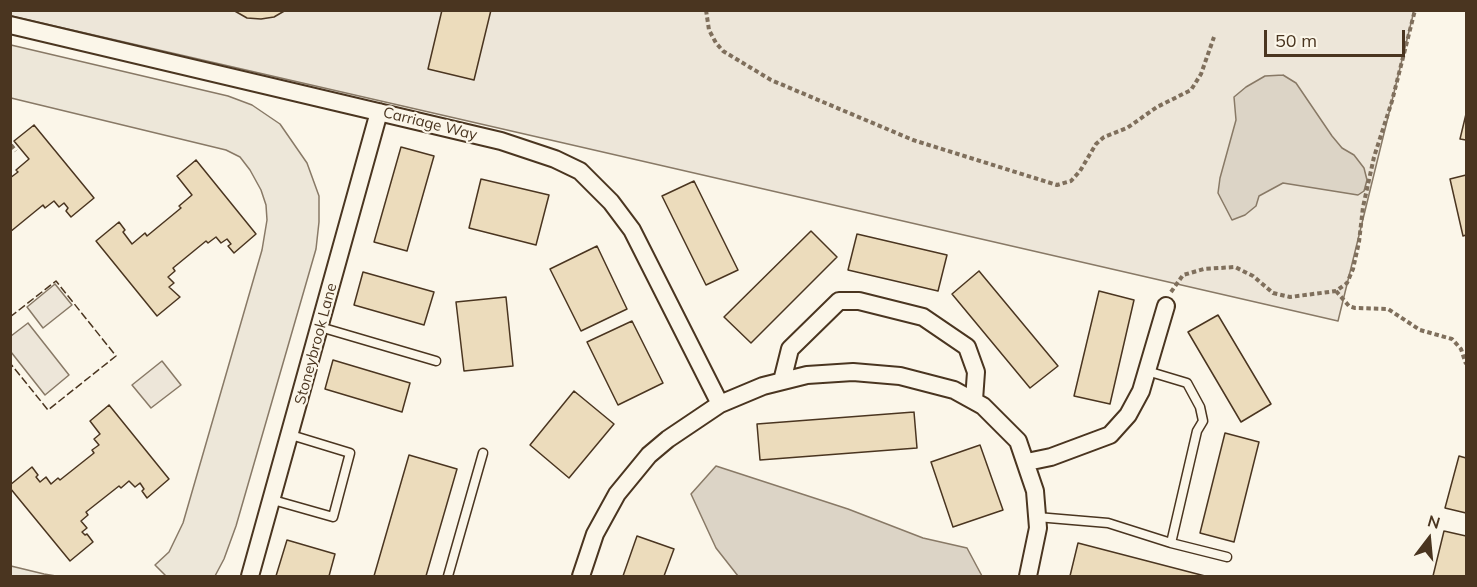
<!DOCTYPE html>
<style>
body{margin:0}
#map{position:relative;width:1477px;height:587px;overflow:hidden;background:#fbf6e9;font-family:Mulish,sans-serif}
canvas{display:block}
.frame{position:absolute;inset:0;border:12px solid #4a3520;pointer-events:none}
.north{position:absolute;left:1399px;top:509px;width:60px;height:60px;-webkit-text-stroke:4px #fbf6e9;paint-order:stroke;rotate:16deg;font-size:16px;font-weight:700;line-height:24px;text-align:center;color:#4a3520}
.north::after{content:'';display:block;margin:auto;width:21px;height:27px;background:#4a3520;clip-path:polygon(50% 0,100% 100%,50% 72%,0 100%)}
.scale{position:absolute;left:1264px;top:30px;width:141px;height:27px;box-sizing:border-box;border:3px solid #4a3520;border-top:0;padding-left:8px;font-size:18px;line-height:21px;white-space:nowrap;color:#4a3520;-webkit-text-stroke:4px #fbf6e9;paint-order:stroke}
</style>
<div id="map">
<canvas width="1477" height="587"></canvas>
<div class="frame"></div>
<div class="north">N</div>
<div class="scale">50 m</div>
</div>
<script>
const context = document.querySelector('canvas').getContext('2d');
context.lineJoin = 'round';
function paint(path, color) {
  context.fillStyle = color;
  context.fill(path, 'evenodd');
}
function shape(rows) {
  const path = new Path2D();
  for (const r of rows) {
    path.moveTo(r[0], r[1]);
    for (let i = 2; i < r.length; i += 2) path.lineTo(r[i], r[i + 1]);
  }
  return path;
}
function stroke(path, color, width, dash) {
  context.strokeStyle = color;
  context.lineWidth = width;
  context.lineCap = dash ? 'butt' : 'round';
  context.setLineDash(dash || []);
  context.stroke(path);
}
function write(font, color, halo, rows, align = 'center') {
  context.font = font + ' Mulish,sans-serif';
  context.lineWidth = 4.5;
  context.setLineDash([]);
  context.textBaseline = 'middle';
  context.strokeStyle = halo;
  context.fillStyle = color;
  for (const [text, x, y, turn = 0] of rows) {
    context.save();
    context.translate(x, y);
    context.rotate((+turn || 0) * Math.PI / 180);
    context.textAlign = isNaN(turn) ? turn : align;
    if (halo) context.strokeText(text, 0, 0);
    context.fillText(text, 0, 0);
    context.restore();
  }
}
const green = shape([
 [11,10,1414,11,1338,321,11,16,11,10],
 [55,284,72,305,43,328,27,307,55,284],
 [28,323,69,375,45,395,11,352,11,336,28,323],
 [162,361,181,385,151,408,132,385,162,361]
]);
paint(green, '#ede6d9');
stroke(green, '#887966', 1.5);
const parking = shape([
 [11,45,228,96,252,105,280,124,307,163,319,196,319,222,316,249,236,526,224,559,215,576,166,576,155,565,169,552,183,523,262,250,267,220,266,205,261,190,250,170,240,157,226,150,11,98,11,45],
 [11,566,44,574,56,576,11,576,11,566]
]);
paint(parking, '#ede7d9');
stroke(parking, '#887966', 1.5);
const water = shape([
 [1283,75,1296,83,1332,136,1342,148,1354,155,1364,168,1367,180,1364,191,1358,195,1283,183,1259,196,1256,206,1245,215,1232,220,1218,193,1220,178,1236,120,1234,97,1246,87,1265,76,1283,75],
 [716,466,848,509,923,538,967,548,982,576,738,576,716,548,691,494,716,466]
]);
paint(water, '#dcd4c6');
stroke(water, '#887966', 1.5);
const building = shape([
 [286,10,274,17,261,19,247,18,233,10,286,10],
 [442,10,491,10,474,80,428,69,442,10],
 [1466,114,1466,140,1460,139,1466,114],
 [34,125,94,198,71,217,66,211,68,208,64,203,59,207,54,201,45,208,43,205,10,232,10,178,18,172,16,170,29,159,14,141,34,125],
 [401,147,434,156,407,251,374,242,401,147],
 [196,160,256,234,234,253,228,246,231,244,227,239,221,243,216,237,208,243,206,241,173,268,175,271,168,277,174,283,169,287,180,297,157,316,96,241,119,222,125,230,123,232,132,244,145,233,147,236,181,208,179,206,192,195,177,176,196,160],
 [1466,175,1466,235,1463,236,1450,179,1466,175],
 [481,179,549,195,536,245,469,228,481,179],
 [694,181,738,270,706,285,662,196,694,181],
 [811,231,837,257,751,343,724,317,811,231],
 [857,234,947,255,938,291,848,270,857,234],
 [597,246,627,309,581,331,550,269,597,246],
 [979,271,1058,366,1030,388,952,294,979,271],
 [363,272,434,292,424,325,354,305,363,272],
 [1099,291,1134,300,1110,404,1074,396,1099,291],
 [506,297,513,366,464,371,456,302,506,297],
 [1218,315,1271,404,1241,422,1188,332,1218,315],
 [632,321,663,383,618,405,587,342,632,321],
 [333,360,410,383,402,412,325,389,333,360],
 [574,391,614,424,569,478,530,445,574,391],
 [109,405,169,479,147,498,142,491,144,489,140,483,135,487,129,481,121,488,119,486,86,512,88,515,81,521,87,528,82,532,85,535,87,534,93,542,70,561,10,488,10,485,32,467,38,475,36,477,40,482,46,477,51,484,58,478,60,480,94,453,92,450,99,445,94,439,100,434,90,421,109,405],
 [914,412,917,448,760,460,757,424,914,412],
 [1225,433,1259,442,1234,542,1200,533,1225,433],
 [980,445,1003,510,953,527,931,462,980,445],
 [409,455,457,469,426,576,374,576,409,455],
 [1459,456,1466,458,1466,513,1445,508,1459,456],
 [1444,531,1466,536,1466,576,1433,576,1444,531],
 [637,536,674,549,664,576,623,576,637,536],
 [287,540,335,554,329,576,276,576,287,540],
 [1078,543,1205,576,1070,576,1078,543]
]);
paint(building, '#ecdcbc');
stroke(building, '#4a3520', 1.5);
const service = shape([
 [320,327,436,361],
 [1147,371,1187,383,1200,407,1203,421,1197,431,1171,543],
 [273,500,333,517,350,453,291,435],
 [1037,517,1108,523,1171,543,1227,557],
 [448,576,483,453]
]);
const minor = shape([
 [10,25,501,141,555,159,580,171,611,202,632,230,720,404],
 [782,381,790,349,839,301,859,301,923,317,967,347,976,372,974,400],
 [1027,462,1051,457,1110,435,1128,415,1141,391,1166,306],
 [250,576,379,112],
 [581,576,595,534,617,494,649,455,668,439,720,404,763,386,807,375,853,372,900,376,954,390,983,406,1018,441,1035,491,1038,528,1028,576]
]);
stroke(service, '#4a3520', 11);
stroke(minor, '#4a3520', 20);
stroke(shape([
 [706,10,709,30,716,43,723,51,771,80,913,140,1057,185,1071,181,1080,171,1096,144,1104,137,1127,128,1157,107,1191,90,1201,74,1214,37],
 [11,145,16,151],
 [1336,291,1349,306,1355,308,1388,309,1420,330,1452,339,1461,349,1466,364],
 [1171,292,1183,275,1204,269,1235,267,1253,276,1273,293,1290,297,1336,291,1347,283,1353,269,1359,242,1363,207,1374,157,1392,101,1415,10]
]), '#7f6f5c', 4, [4.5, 3]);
stroke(service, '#fbf6e9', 8);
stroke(minor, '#fbf6e9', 16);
stroke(shape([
 [10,317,56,281,116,356,48,410,10,363]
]), '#4a3520', 1.5, [8, 3]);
write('15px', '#4a3520', '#fbf6e9', [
 ["Carriage Way",430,124,14],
 ["Stoneybrook Lane",316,344,-75]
]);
</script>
